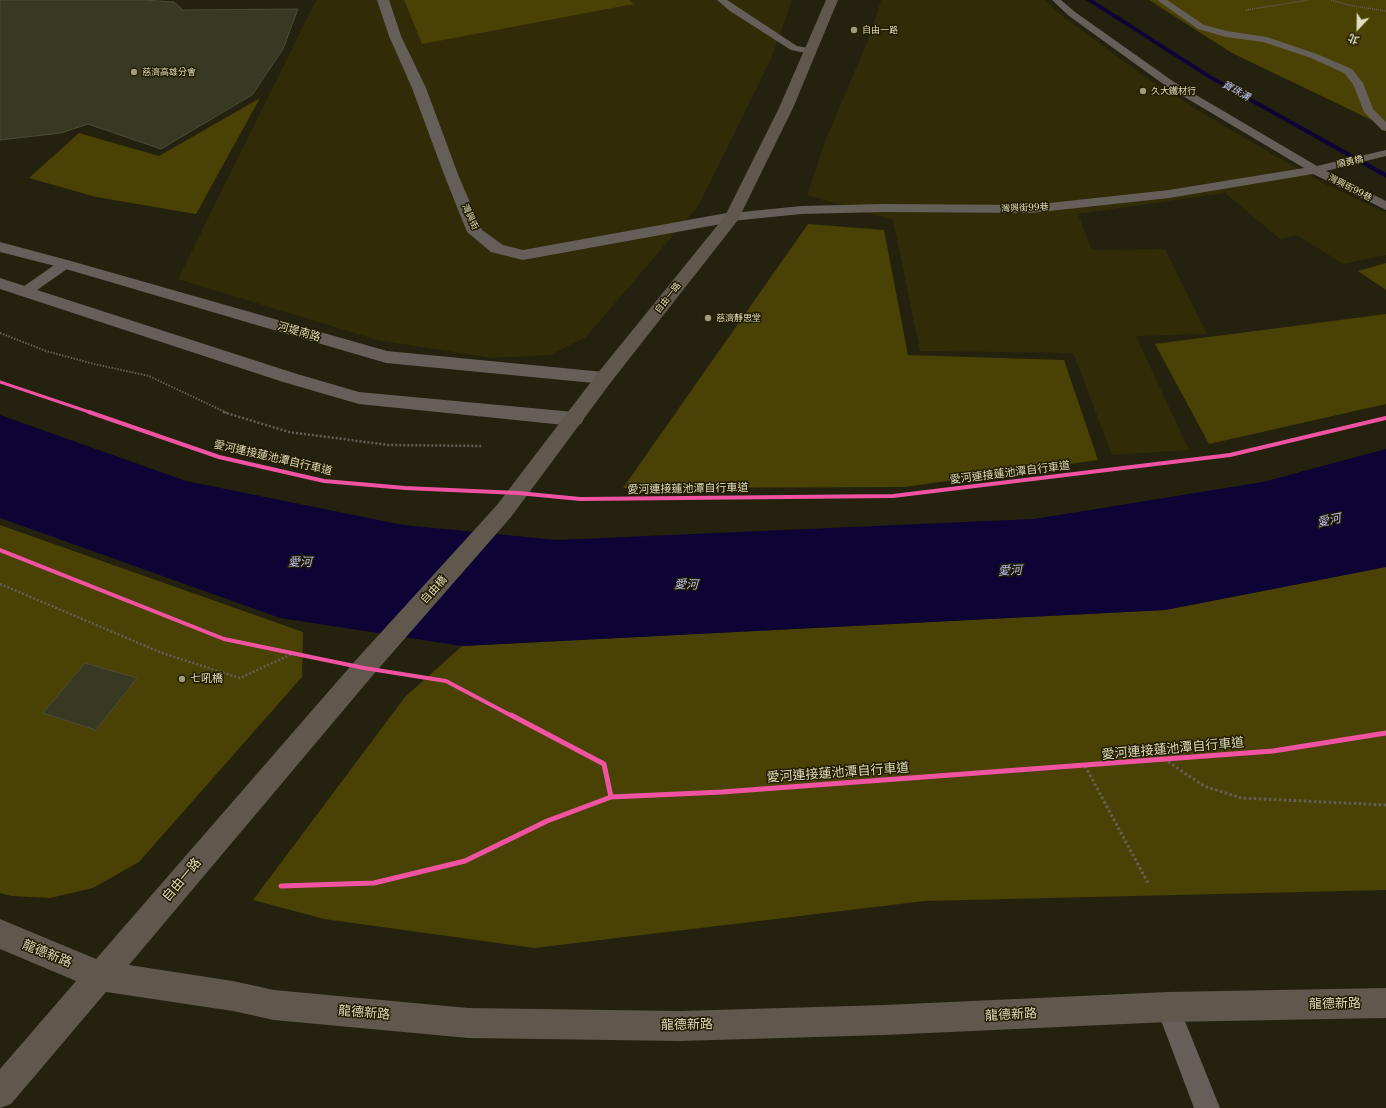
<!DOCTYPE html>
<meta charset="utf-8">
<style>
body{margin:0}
#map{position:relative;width:1386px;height:1108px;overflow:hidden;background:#24210e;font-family:"Libre Baskerville","Noto Sans TC",serif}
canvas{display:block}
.north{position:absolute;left:1338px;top:8px;width:40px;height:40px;-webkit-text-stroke:3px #221d00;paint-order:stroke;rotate:202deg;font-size:11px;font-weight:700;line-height:16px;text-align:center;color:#e0dcbd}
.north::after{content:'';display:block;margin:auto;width:14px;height:18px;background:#e0dcbd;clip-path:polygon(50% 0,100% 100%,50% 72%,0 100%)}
</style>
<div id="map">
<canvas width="1386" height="1108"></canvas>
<div class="north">北</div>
</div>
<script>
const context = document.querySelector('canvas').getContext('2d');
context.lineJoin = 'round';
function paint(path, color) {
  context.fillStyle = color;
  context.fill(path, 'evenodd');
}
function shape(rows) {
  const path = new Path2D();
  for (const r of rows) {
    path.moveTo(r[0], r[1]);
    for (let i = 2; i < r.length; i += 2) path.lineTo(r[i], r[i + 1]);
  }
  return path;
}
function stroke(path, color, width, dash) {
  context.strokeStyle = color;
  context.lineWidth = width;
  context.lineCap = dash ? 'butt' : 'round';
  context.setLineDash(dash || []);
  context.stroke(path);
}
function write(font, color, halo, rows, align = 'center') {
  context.font = font + ' "Libre Baskerville","Noto Sans TC",serif';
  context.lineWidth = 3;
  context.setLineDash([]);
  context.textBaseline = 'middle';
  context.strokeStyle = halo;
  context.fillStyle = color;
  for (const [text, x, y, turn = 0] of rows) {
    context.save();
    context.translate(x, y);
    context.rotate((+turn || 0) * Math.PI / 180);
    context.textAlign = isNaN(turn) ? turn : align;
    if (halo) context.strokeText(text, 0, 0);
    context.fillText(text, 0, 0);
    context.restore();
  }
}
paint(shape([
 [317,0,792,0,771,59,699,205,586,337,550,355,492,358,377,340,178,279,312,8],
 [881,0,1045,0,1061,15,1148,79,1224,126,1321,182,1386,213,1386,255,1343,264,1297,235,1280,239,1225,193,1078,214,1092,250,1165,249,1207,334,1136,336,1189,450,1112,455,1073,353,920,351,893,220,807,195,826,139,871,33]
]), '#312b07');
paint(shape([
 [404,0,629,0,634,4,422,44],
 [1149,0,1386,0,1386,127,1232,53],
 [260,98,196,214,96,197,29,178,79,133,159,156],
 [808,224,884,230,908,355,1064,360,1098,460,904,487,623,488],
 [1386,263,1386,290,1358,271],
 [1386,314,1386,404,1209,444,1155,344],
 [0,525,303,632,302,677,139,862,93,888,50,898,11,896,0,893],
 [1386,567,1386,890,925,901,534,948,324,919,253,900,405,697,462,646,1165,610]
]), '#4a4104');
paint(shape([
 [0,415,186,481,403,525,557,540,1034,519,1263,482,1386,449,1386,567,1165,610,462,646,280,618,0,518]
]), '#0e0335');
paint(shape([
 [1086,0,1093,0,1212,76,1386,173,1386,178,1208,78,1086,0]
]), '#0e0335');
const building = shape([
 [0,0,144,0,174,2,183,10,298,9,283,49,252,95,161,149,88,124,61,133,0,140,0,0],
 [85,663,137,678,96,730,43,713,85,663]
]);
paint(building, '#393822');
stroke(building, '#4a4c38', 1);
stroke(shape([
 [1331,0,1348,5,1386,11],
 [1246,10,1309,0]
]), '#655f57', 1.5, [1, 1]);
stroke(shape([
 [0,333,46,351,94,364,149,376,227,413]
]), '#655f57', 2, [1.5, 1.5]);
stroke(shape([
 [223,412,289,432,389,445,483,446],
 [0,584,162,653,240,678,294,653]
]), '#655f57', 2.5, [2, 2]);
stroke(shape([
 [1164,759,1204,786,1241,798,1386,805],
 [1085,766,1148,883]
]), '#655f57', 3, [2.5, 2.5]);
paint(shape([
 [717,0,727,0,797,46,814,49,816,51,811,54,791,50,730,11,717,0],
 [1052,0,1061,0,1075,12,1174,82,1317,166,1386,150,1386,156,1326,171,1386,201,1386,210,1313,174,1169,198,1031,213,884,212,801,214,732,221,728,220,726,217,728,214,732,213,801,206,884,204,1031,205,1169,190,1304,168,1166,86,1069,16,1052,0],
 [1157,0,1167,0,1204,25,1227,31,1267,37,1317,54,1352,69,1363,83,1373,109,1386,122,1386,131,1382,130,1364,112,1353,84,1344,73,1311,58,1263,42,1226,37,1198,29,1157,0],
 [65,260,70,261,71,264,70,267,30,295,20,295,18,292,20,289,60,261,65,260],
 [1168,995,1176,999,1220,1108,1194,1108,1156,1007,1160,999,1168,995]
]), '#665e59');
paint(shape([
 [377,0,389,0,401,36,426,88,459,177,482,230,503,245,523,250,732,212,738,214,740,217,738,220,732,222,523,260,491,252,467,232,445,177,412,88,389,36,377,0],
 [0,242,71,261,387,351,604,372,611,374,613,378,611,382,604,384,386,363,59,267,0,252,0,242],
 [0,278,297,374,359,392,574,412,581,414,584,419,581,424,574,426,359,404,283,382,0,289,0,278]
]), '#665e59');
paint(shape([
 [826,0,838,0,793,108,738,220,611,382,511,517,373,675,129,965,233,981,274,990,468,1008,680,1011,885,1005,1168,992,1386,988,1386,1018,1168,1022,885,1035,680,1041,468,1038,274,1020,233,1011,106,992,11,1104,0,1108,0,1069,76,981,0,949,0,919,96,959,355,661,497,505,597,374,725,216,779,108,826,0]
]), '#60574d');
stroke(shape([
 [0,382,92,413]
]), '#f153a3', 3);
stroke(shape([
 [89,412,219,457,324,481,405,488,518,493,580,499,893,496,1230,455,1386,418],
 [0,550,224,639,364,668,446,681,512,716]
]), '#f153a3', 4);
stroke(shape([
 [511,715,604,764,611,797],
 [281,886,374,883,465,861,547,821,611,797,722,792,1273,751,1386,733]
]), '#f153a3', 5);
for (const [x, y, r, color] of [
 [854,30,4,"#9e9b80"],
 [134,72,4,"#9e9b80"],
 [1143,91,4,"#9e9b80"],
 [708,318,4,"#9e9b80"],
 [182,679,4,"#9e9b80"]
]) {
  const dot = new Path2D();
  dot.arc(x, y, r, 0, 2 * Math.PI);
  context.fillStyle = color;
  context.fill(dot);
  stroke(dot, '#221d00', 1.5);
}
write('9px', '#e0dcbd', '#221d00', [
 ["自由一路",862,30],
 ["慈濟高雄分會",142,72],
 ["久大鐵材行",1151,91],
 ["慈濟靜思堂",716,318]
], 'left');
write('9px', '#e0dcbd', '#221d00', [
 ["順勇橋",1350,162,-13],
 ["灣興街99巷",1350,188,27],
 ["灣興街99巷",1025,208,-2],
 ["灣興街",470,217,65],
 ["自由一路",668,298,-52]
]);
write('italic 10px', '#babff8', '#221d00', [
 ["寶珠溝",1236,91,29]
]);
write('11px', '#e0dcbd', '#221d00', [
 ["河堤南路",299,332,16],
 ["愛河連接蓮池潭自行車道",273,458,13],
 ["愛河連接蓮池潭自行車道",1010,473,-7],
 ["愛河連接蓮池潭自行車道",688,489,-1],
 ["自由橋",434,590,-48]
]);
write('11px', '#e0dcbd', '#221d00', [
 ["七吼橋",190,679]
], 'left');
write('italic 12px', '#babff8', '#221d00', [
 ["愛河",1329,521,-12],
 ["愛河",300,563],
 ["愛河",1010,571,-3],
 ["愛河",686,585,1]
]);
write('13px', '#e0dcbd', '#221d00', [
 ["愛河連接蓮池潭自行車道",1173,749,-5],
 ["愛河連接蓮池潭自行車道",838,773,-4],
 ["自由一路",182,880,-50],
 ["龍德新路",47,954,22],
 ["龍德新路",1335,1004,-1],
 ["龍德新路",364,1013,5],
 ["龍德新路",1011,1015,-3],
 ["龍德新路",687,1025,-1]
]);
</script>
